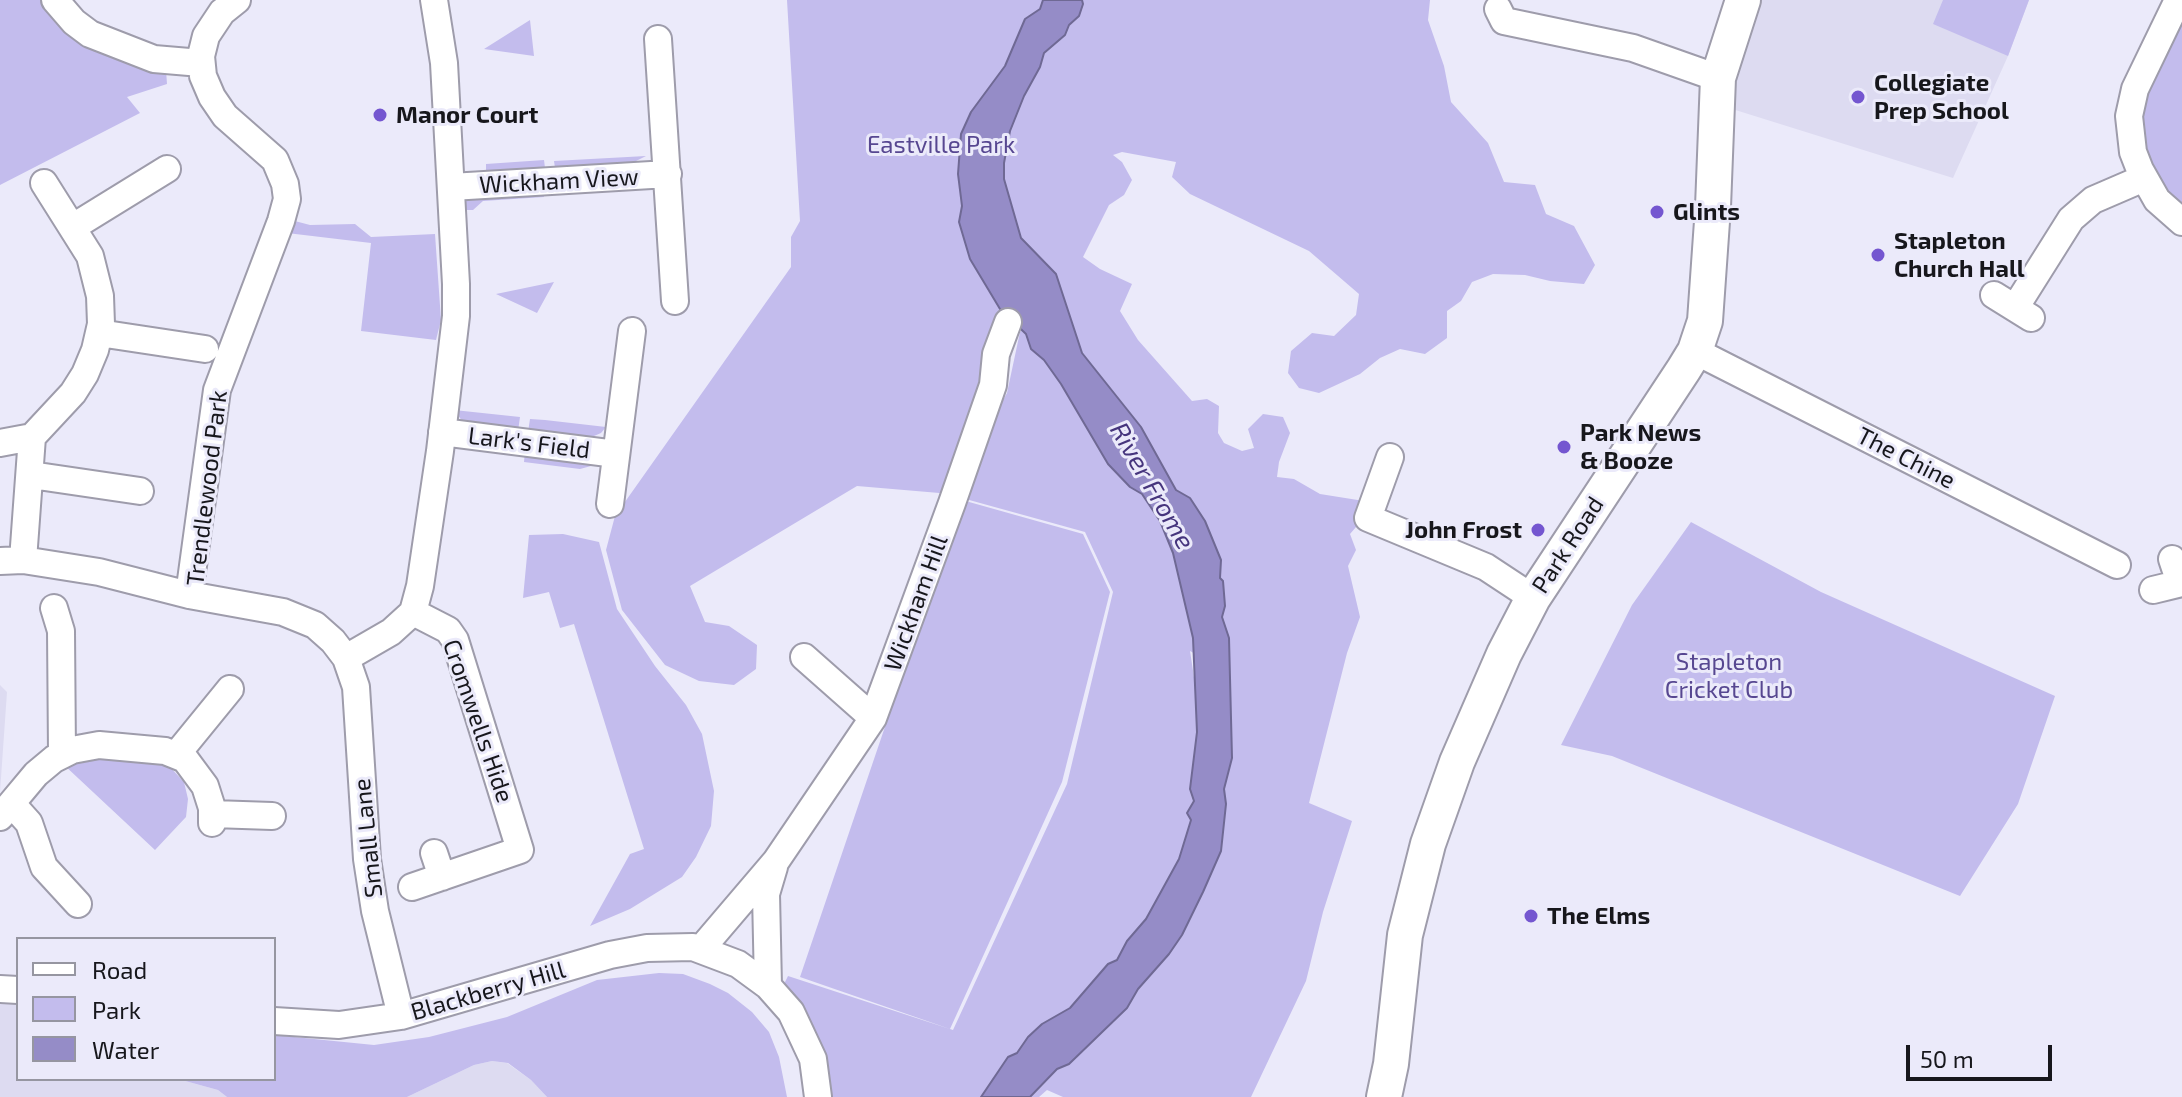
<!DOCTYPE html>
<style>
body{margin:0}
#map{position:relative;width:2182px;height:1097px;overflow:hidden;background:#ebeafa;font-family:"Exo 2",sans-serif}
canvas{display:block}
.legend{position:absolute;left:16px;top:937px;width:260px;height:144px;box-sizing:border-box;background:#ebeafa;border:2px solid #9696a1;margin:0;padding:10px 14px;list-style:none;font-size:24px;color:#17171c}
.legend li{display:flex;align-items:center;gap:16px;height:40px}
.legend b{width:40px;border:2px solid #9696a1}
.scale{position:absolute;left:1906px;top:1045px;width:146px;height:36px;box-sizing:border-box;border:4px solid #17171c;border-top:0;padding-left:10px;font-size:24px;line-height:28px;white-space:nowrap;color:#17171c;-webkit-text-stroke:6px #ebeafa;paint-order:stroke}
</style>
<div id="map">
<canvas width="2182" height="1097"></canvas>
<ul class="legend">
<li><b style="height:10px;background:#fff"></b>Road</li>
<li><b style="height:22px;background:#c3bced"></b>Park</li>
<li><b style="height:22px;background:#958cc7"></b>Water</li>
</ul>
<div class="scale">50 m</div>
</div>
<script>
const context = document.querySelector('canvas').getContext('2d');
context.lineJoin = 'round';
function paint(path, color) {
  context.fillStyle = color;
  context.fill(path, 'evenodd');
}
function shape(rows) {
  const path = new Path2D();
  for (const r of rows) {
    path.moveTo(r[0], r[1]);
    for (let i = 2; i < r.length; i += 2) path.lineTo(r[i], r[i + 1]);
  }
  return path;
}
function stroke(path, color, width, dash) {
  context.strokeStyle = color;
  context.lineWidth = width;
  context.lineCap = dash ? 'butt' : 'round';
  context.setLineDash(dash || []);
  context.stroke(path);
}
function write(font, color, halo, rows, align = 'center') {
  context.font = font + ' "Exo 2",sans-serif';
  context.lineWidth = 6;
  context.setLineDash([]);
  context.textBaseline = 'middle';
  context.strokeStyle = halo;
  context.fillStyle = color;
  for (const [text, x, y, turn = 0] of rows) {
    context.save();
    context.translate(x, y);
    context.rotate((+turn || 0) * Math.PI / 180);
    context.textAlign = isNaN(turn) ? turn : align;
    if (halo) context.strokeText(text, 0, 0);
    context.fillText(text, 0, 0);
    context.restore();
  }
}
paint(shape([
 [1750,0,2029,0,2008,56,1953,178,1729,108],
 [0,685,7,692,0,792],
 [0,999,18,1001,18,1079,178,1079,218,1090,227,1097,0,1097],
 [492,1061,507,1063,531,1080,547,1097,407,1097,474,1065]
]), '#dddbf1');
paint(shape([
 [0,0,41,0,72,37,114,57,166,70,167,84,127,97,140,113,0,185],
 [787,0,1430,0,1428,20,1444,66,1451,102,1488,143,1504,182,1535,185,1546,214,1574,226,1595,265,1584,284,1550,281,1525,275,1493,274,1472,282,1461,301,1447,311,1447,338,1425,354,1400,349,1380,358,1360,374,1319,393,1299,388,1288,373,1291,351,1312,333,1334,336,1356,315,1359,294,1309,251,1190,194,1172,177,1176,162,1122,152,1113,155,1122,162,1132,180,1124,195,1109,205,1083,257,1100,269,1132,284,1120,311,1138,340,1192,401,1207,399,1219,406,1218,433,1224,443,1242,451,1254,448,1248,429,1263,414,1283,417,1290,433,1279,462,1277,477,1294,479,1320,494,1364,501,1362,520,1350,534,1356,550,1348,566,1360,617,1347,653,1309,803,1352,821,1323,912,1306,981,1251,1097,1063,1097,1047,1090,1039,1097,827,1097,783,986,788,976,953,1030,1067,784,1113,592,1085,532,962,498,963,495,857,486,690,586,705,622,729,626,757,645,756,669,734,685,699,681,665,665,622,610,606,550,615,516,791,267,791,237,800,221],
 [1006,310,1025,327,1020,332,1007,393,1002,402,979,394],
 [1190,651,1210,662,1195,684],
 [1943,0,2029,0,2008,56,1933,24],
 [2182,15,2182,211,2157,184,2140,133,2148,81],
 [530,20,534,56,484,49],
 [646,156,632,163,555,168,554,161],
 [544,160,545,168,486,172,486,164],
 [542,188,544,197,483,201,473,210,460,210,466,198],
 [291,220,310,225,355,224,371,237,435,234,441,320,436,340,361,331,371,243,287,233],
 [554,282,537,313,496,294],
 [454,410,520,417,518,431,470,425,463,422],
 [530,419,545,420,606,427,601,433,587,439,528,432],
 [525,451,587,462,591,466,580,469,524,462],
 [962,500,1083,534,1110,592,1062,782,950,1029,800,977],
 [1691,522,1821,592,2055,696,2018,804,1960,896,1612,756,1561,745,1632,605],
 [563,534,599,542,617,609,655,666,686,705,702,734,714,791,711,826,696,857,682,877,630,909,590,926,630,854,644,849,574,624,560,628,549,592,523,598,529,535],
 [86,755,155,762,170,767,184,782,188,799,186,817,155,850,63,764],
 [659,973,683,974,710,984,728,993,752,1012,769,1032,779,1057,787,1097,547,1097,531,1080,508,1063,492,1061,474,1065,407,1097,227,1097,218,1090,178,1079,274,1079,274,1035,374,1045,429,1037,507,1017,597,980]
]), '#c3bced');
const water = shape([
 [1043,0,1082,0,1083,4,1079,16,1069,25,1065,35,1044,53,1040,67,1024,96,1010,131,1004,163,1004,179,1021,238,1056,274,1082,353,1141,427,1176,490,1190,498,1205,521,1221,560,1220,578,1223,581,1225,606,1222,617,1229,638,1232,758,1224,789,1226,804,1221,851,1203,892,1182,935,1169,954,1138,989,1127,1008,1069,1064,1057,1069,1030,1097,981,1097,1008,1057,1017,1053,1028,1037,1042,1024,1070,1008,1108,964,1117,960,1127,941,1146,919,1179,859,1191,820,1187,813,1194,801,1190,789,1197,732,1193,638,1173,553,1160,521,1142,494,1130,487,1108,464,1061,384,1044,360,1031,349,1026,334,1000,309,970,259,959,222,962,206,958,174,961,134,971,112,1005,66,1025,19,1040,9,1043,0]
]);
paint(water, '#958cc7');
stroke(water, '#6f6994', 2);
const minor = shape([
 [55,0,74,22,90,34,154,59,201,63],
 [2178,0,2135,89,2129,116,2133,152,2140,170,2157,200,2182,222],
 [1498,9,1504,21,1633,48,1718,78],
 [658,39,675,301],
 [451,187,668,174],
 [73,227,167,169],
 [1994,295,2031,318],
 [2015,308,2071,219,2093,200,2144,178],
 [99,333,205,349],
 [1695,351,2117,565],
 [442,432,616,454],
 [0,443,32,437],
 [1390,457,1368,518,1486,567,1533,598],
 [31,475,140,491],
 [610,504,632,331],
 [2172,559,2180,583],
 [23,560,32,437,73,393,85,374,95,350,101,324,100,296,90,256,44,183],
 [0,561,23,560,99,572,189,595,283,612,315,625,333,641,346,658,356,687,367,859,375,911,401,1016],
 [2153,590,2182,583],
 [189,595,217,390,281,221,287,199,285,184,275,160,225,116,212,97,203,76,201,56,206,36,222,12,237,0],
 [54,608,61,631,62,754],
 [804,657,873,718],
 [346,658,391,632,413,612,420,586,440,451,456,316,456,284,444,63,434,0],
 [177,754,230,689],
 [12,804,29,823,44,867,78,904],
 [213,814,272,816],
 [0,817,36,774,54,759,72,750,99,745,165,751,185,759,205,786,212,808,212,823],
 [434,853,442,877],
 [412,887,520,850,455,640,448,630,413,612],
 [701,949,776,861,873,718,952,503,993,385,996,354,1008,322],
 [768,986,766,894,774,867],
 [0,989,18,990],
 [274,1021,339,1025,401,1016,610,955,647,948,693,947,738,964,768,986,791,1012,813,1059,818,1097]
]);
const major = shape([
 [1384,1097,1391,1064,1405,935,1428,844,1457,762,1504,654,1533,598,1684,369,1695,351,1705,321,1713,207,1718,78,1743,0]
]);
stroke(minor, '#9e9cab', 30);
stroke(major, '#9e9cab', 38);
stroke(minor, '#fff', 26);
stroke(major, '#fff', 34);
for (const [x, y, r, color] of [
 [1858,97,8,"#7456d0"],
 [380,115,8,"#7456d0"],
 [1657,212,8,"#7456d0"],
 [1878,255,8,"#7456d0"],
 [1564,447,8,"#7456d0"],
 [1538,530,8,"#7456d0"],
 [1531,916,8,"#7456d0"]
]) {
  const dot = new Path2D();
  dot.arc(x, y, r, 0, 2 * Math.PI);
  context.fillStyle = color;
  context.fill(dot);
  stroke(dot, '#ebeafa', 3);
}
write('bold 24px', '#17171c', '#ebeafa', [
 ["Collegiate",1874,83],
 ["Prep School",1874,111],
 ["Manor Court",396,115],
 ["Glints",1673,212],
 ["Stapleton",1894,241],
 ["Church Hall",1894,269],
 ["Park News",1580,433],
 ["& Booze",1580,461],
 ["John Frost",1522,530,"right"],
 ["The Elms",1547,916]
], 'left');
write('24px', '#574791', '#ebeafa', [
 ["Eastville Park",941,145],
 ["Stapleton",1729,662],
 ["Cricket Club",1729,690]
]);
write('24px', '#17171c', '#ebeafa', [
 ["Wickham View",559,181,-3],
 ["Lark's Field",529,443,7],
 ["The Chine",1906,458,27],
 ["Trendlewood Park",207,488,-83],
 ["Park Road",1568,545,-57],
 ["Wickham Hill",916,603,-70],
 ["Cromwells Hide",478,721,71],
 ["Small Lane",368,838,-96],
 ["Blackberry Hill",488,991,-16]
]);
write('italic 26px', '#46357d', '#ebeafa', [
 ["River Frome",1152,486,60]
]);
</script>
